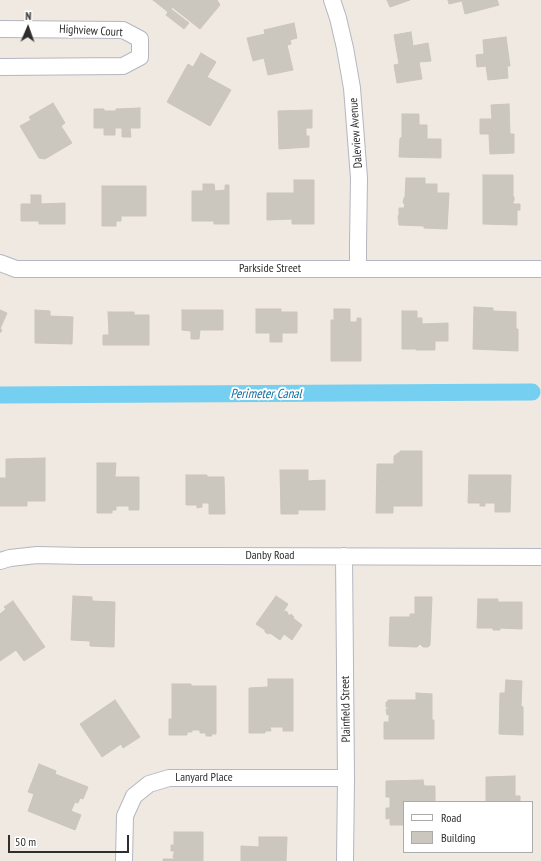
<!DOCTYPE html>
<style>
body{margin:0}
#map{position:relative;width:541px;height:861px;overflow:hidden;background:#efe9e1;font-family:"PT Sans Narrow",sans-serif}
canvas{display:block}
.legend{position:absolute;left:403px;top:801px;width:130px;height:52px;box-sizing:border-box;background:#fff;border:1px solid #ababab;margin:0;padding:5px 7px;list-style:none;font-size:12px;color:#2e2e2e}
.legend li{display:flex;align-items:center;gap:8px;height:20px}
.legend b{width:20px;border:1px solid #ababab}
.north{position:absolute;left:8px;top:8px;width:40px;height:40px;-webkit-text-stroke:3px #fff;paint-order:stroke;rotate:2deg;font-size:11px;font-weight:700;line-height:16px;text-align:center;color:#2e2e2e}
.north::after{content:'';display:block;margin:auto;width:14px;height:18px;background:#2e2e2e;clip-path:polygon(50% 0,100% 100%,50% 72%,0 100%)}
.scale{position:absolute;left:8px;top:835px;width:121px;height:18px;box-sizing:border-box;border:2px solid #2e2e2e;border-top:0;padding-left:5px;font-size:12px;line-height:14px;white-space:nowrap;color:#2e2e2e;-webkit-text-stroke:3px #fff;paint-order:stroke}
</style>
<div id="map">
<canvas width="541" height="861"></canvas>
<ul class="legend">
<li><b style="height:5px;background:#fff"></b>Road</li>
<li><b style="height:11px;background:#cbc7bf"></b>Building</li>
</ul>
<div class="north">N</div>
<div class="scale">50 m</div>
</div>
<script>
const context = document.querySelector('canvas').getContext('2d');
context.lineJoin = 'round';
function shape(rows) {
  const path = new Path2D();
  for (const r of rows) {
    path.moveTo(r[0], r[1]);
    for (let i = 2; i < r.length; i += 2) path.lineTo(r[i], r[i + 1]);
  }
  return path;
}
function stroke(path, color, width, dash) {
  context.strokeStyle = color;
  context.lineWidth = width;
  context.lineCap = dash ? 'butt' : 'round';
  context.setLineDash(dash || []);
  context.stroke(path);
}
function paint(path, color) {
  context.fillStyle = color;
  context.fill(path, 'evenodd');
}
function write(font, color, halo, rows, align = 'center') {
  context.font = font + ' "PT Sans Narrow",sans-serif';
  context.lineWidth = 4;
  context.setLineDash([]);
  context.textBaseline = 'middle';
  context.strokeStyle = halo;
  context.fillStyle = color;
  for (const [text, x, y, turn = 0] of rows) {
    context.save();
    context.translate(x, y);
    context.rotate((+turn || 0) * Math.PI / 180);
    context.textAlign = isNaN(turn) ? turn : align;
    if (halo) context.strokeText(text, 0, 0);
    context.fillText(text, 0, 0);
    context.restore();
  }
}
stroke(shape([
 [0,395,532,392]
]), '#75cff0', 17);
const building = shape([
 [153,0,217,0,220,5,200,29,172,7,171,9,189,23,184,29,166,15,168,12,153,0],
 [387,0,410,0,390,7,387,0],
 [448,0,497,0,499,5,465,14,462,1,449,4,448,0],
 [294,23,297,38,290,40,291,44,287,45,293,70,268,75,264,58,253,61,247,38,265,34,264,30,294,23],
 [411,32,413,46,428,43,431,61,419,62,422,79,397,83,394,65,399,64,394,35,411,32],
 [506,37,510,66,507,66,508,78,488,80,486,66,477,67,476,55,484,54,483,40,506,37],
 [201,53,216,62,207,77,231,90,210,126,167,102,188,64,193,67,201,53],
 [53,103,65,123,61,126,72,143,45,159,39,158,20,126,31,120,29,117,53,103],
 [509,104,510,134,514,134,514,153,490,154,489,134,480,134,480,119,492,119,491,105,509,104],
 [140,108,140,128,130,128,131,137,122,137,122,128,115,128,115,135,104,135,104,128,94,128,94,109,104,109,104,111,116,111,116,109,140,108],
 [312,110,312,128,306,128,306,136,309,136,309,147,279,149,278,111,312,110],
 [402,114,419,114,419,125,427,125,427,139,441,139,441,158,399,157,400,138,402,138,402,114],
 [483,175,513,175,513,196,514,197,514,201,513,202,513,204,520,204,520,210,517,210,517,225,483,224,483,175],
 [406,178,425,178,425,184,437,184,437,193,449,193,447,229,424,228,424,226,399,225,398,216,399,215,399,208,404,208,405,204,403,203,404,198,405,197,406,178],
 [294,180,314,180,314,224,292,224,292,219,267,220,267,193,294,193,294,180],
 [203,184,214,184,215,191,225,190,225,185,229,185,229,224,214,224,214,221,192,221,192,191,203,191,203,184],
 [102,186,146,186,146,216,121,216,121,221,116,221,116,226,102,226,102,186],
 [31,195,41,195,41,204,65,203,65,224,39,224,39,221,21,221,21,204,31,204,31,195],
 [474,307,493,308,493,311,516,312,516,329,518,329,518,351,473,349,474,307],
 [256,309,281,309,281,312,297,312,297,333,282,333,282,342,270,342,270,333,256,333,256,309],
 [334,309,350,309,350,322,357,322,357,318,361,318,361,361,331,361,331,320,334,320,334,309],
 [0,310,7,313,0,329,2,330,0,333,0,310],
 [35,310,50,311,50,316,73,317,72,344,35,343,35,310],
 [182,310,223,310,223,330,200,330,199,339,191,339,191,331,182,330,182,310],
 [402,311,417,311,417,318,422,318,422,324,448,323,448,341,435,341,435,350,416,350,416,349,402,349,402,311],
 [108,312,134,312,134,315,149,315,149,345,103,345,103,335,109,335,108,312],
 [401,451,422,451,422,506,393,506,393,513,376,513,377,464,394,464,394,456,401,451],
 [45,458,45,501,27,501,27,506,0,506,0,478,6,478,6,459,45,458],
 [97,463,116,463,115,477,139,477,139,510,129,510,129,506,116,506,116,510,112,510,112,513,97,513,97,463],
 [280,470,308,470,308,481,325,480,325,510,298,510,298,514,281,514,280,470],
 [186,475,207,475,207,477,224,477,225,514,209,514,209,503,202,503,202,507,197,508,197,505,186,505,186,475],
 [469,475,511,475,510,512,495,512,495,503,485,503,485,506,480,506,480,503,468,503,469,475],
 [73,596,92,597,92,601,115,602,114,647,90,646,90,641,71,640,73,596],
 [276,596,288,604,283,612,286,611,288,613,288,615,289,616,291,614,294,617,293,618,302,625,292,640,284,634,280,640,270,633,268,634,265,632,265,630,256,624,276,596],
 [415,597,432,597,430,645,428,647,423,647,420,644,417,647,389,646,390,617,410,617,410,614,415,614,415,597],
 [478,599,498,599,498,602,522,602,522,629,500,628,500,630,493,630,493,628,477,628,478,599],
 [13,601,45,647,24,661,16,650,0,661,0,614,6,609,4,607,13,601],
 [268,679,293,679,293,731,283,731,283,727,270,727,271,731,265,731,265,733,249,733,249,688,268,687,268,679],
 [506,680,522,681,521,706,523,707,523,735,499,734,500,693,505,693,506,680],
 [172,684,191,684,191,686,216,686,216,734,211,734,212,736,206,736,206,733,200,733,200,730,192,730,192,732,187,732,187,735,169,735,169,719,172,719,172,684],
 [416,693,432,694,432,720,434,720,434,739,384,739,384,722,389,722,389,714,387,715,386,709,388,709,388,707,386,707,386,702,388,702,388,700,416,700,416,693],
 [115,700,140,737,123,748,121,744,102,757,80,724,115,700],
 [39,764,56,771,55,774,88,787,83,799,80,798,78,803,75,802,71,811,81,815,75,830,28,811,34,794,28,792,39,764],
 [515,776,515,796,520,796,520,802,486,802,486,777,515,776],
 [423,780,424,786,435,786,435,802,404,802,404,825,390,825,390,818,386,819,386,808,390,808,390,797,386,797,386,781,423,780],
 [174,832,203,832,203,861,163,861,163,859,175,859,173,857,174,853,175,851,171,851,171,845,174,845,174,832],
 [259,837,287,837,286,861,241,861,241,846,259,847,259,837]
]);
paint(building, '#cbc7bf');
stroke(building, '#cbc5ba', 1);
const street = shape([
 [332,0,338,18,345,48,352,88,359,178,358,245,358,269],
 [0,29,123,30,140,39,140,57,123,66,0,67],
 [0,263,16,269,541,269],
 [344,556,346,778,345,861],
 [0,561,10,558,37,555,82,556,217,556,541,557],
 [124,861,125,816,134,796,149,784,169,778,346,778]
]);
stroke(street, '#b4b7c1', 18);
stroke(street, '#fff', 16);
write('12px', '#2e2e2e', '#fff', [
 ["Highview Court",91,31,3],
 ["Daleview Avenue",356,133,-94],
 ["Parkside Street",270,269],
 ["Danby Road",270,556],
 ["Plainfield Street",346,709,-91],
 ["Lanyard Place",204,778]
]);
write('italic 13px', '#0d6fa3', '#fff', [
 ["Perimeter Canal",266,394]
]);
</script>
